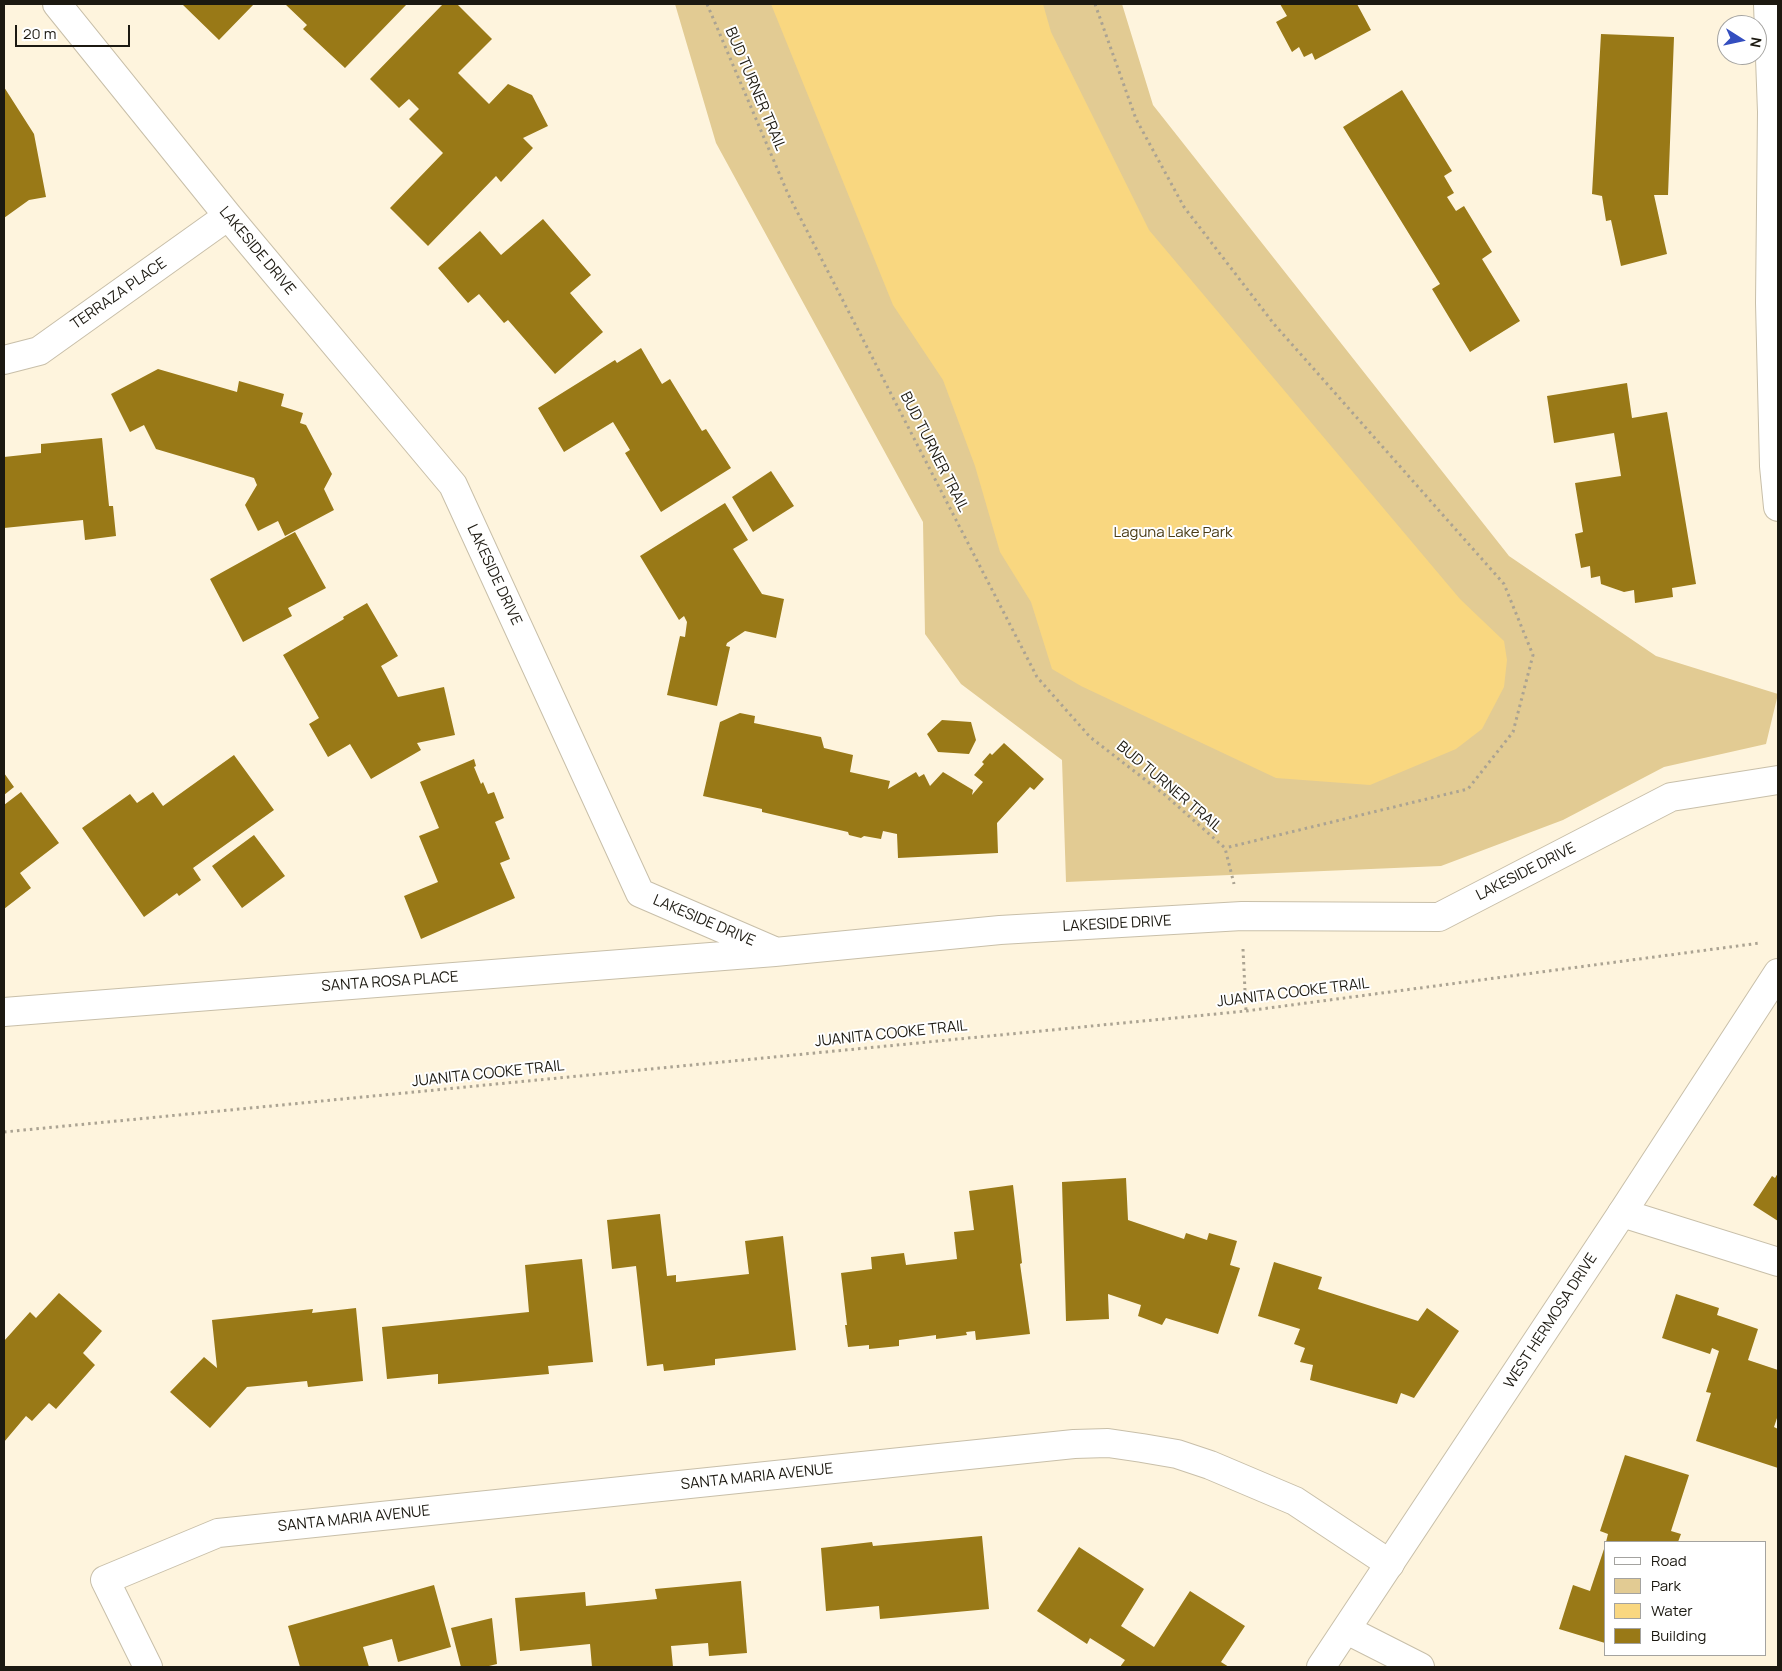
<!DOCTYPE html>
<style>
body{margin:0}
#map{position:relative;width:1782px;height:1671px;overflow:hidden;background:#fef4dd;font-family:Manrope,sans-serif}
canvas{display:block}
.frame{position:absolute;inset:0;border:5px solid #1c1911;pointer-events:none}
.legend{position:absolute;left:1604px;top:1541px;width:162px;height:115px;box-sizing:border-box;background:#fff;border:1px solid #a4a3a0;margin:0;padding:6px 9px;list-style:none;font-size:15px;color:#1c1911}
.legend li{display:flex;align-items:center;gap:10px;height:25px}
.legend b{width:25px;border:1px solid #a4a3a0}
.north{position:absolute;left:1717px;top:15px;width:50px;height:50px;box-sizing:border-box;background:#fff;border:1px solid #a4a3a0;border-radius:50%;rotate:100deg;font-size:14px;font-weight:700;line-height:20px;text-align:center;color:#1c1911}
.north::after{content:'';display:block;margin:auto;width:18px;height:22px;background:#344ebf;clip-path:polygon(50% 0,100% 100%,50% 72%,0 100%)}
.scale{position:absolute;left:15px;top:25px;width:115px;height:22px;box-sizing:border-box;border:2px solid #1c1911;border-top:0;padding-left:6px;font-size:15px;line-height:18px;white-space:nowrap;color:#1c1911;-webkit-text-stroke:4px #fff;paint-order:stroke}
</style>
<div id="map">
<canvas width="1782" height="1671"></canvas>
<div class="frame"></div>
<ul class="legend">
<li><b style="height:6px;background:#fff"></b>Road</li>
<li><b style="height:14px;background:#e2cb93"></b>Park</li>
<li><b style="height:14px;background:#f9d780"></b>Water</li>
<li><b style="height:14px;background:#997917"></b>Building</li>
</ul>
<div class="north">N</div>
<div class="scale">20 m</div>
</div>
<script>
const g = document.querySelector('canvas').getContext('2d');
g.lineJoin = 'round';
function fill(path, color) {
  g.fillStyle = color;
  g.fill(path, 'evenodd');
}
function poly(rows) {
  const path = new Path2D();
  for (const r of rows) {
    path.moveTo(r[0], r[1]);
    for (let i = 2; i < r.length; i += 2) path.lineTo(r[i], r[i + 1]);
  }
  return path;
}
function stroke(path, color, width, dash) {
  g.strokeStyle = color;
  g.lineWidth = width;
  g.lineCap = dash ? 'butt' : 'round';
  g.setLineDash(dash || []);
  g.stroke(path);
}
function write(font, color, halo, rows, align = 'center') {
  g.font = font + ' Manrope,sans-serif';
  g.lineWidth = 4;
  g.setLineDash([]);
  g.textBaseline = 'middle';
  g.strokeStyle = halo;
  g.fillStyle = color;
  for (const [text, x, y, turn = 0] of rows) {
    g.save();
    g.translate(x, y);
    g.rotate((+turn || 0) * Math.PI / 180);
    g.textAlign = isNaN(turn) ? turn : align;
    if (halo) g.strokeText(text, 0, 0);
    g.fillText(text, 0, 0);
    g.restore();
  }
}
fill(poly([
 [675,4,1122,4,1153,105,1509,556,1656,656,1778,694,1766,744,1664,767,1563,820,1441,866,1066,882,1062,760,961,684,925,634,923,522,716,143]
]), '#e2cb93');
fill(poly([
 [771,4,1043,4,1051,32,1149,230,1460,599,1504,641,1507,660,1504,687,1482,729,1456,749,1370,785,1276,778,1081,686,1052,669,1031,602,1000,552,975,466,943,380,893,305]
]), '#f9d780');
fill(poly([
 [182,4,254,4,219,40],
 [285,4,407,4,345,68,303,29,307,25],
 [443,4,457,4,492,39,458,73,489,104,508,84,532,95,548,126,523,138,533,148,501,182,496,176,428,246,390,208,443,153,409,119,419,109,409,99,399,108,370,79],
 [1280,4,1357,4,1371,30,1315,60,1312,53,1304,57,1299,47,1292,52,1276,22,1287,16],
 [1601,34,1674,37,1668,195,1654,195,1667,254,1621,266,1611,220,1606,221,1602,196,1592,194],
 [4,87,34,134,46,197,29,200,4,218],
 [1402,90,1452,171,1444,176,1454,193,1447,197,1456,211,1464,206,1492,252,1482,259,1520,321,1470,352,1432,289,1440,284,1343,127],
 [543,219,591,275,570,293,603,332,555,374,508,320,504,323,479,294,468,303,438,268,480,231,501,255],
 [641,348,662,384,670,379,702,431,706,429,731,468,661,512,625,453,630,450,613,422,564,452,538,408,615,360,617,363],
 [158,369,237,392,239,381,284,394,281,406,303,413,300,423,306,425,332,474,324,489,334,510,285,536,278,521,258,531,245,505,257,485,254,478,156,449,144,425,130,432,111,394],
 [1627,383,1632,418,1667,412,1696,584,1672,588,1673,597,1635,603,1634,590,1624,592,1601,584,1600,576,1591,578,1590,566,1581,568,1575,534,1583,532,1575,483,1621,476,1614,433,1554,443,1547,396],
 [102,438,109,506,113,506,116,536,85,540,83,520,4,528,4,457,41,453,41,444],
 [771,471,794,506,753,532,732,497],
 [725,503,748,540,733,549,762,594,784,599,776,638,745,631,727,643,726,646,730,647,717,706,667,695,680,636,685,637,687,622,684,616,679,620,640,556],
 [295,532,326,588,288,608,292,616,243,642,210,579],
 [367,603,398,656,381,666,398,697,444,687,455,735,417,743,421,750,371,779,350,744,328,757,309,724,319,718,283,655,344,619,343,617],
 [740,713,755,716,754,723,821,737,824,748,853,755,850,772,890,781,888,789,916,772,919,777,924,774,930,786,943,772,973,790,972,795,983,782,974,775,984,764,982,762,990,753,992,755,1004,743,1044,779,1034,790,1030,787,997,823,998,853,898,858,897,834,883,831,881,839,864,836,861,838,849,835,848,832,762,812,762,809,703,796,720,722],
 [942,720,971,722,976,740,969,754,938,752,927,734],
 [234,755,274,810,193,868,201,880,179,896,177,893,144,917,82,828,130,794,137,803,153,792,163,806],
 [474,759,476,766,474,767,481,784,483,782,488,794,494,792,504,818,495,822,510,859,500,863,515,898,421,939,404,896,438,882,419,836,439,828,420,782],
 [4,773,14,787,4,795],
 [21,792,59,843,20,873,31,888,4,909,4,805],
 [254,835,285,876,242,908,212,866],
 [1778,1173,1778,1221,1753,1205,1772,1176,1775,1178],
 [1126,1178,1128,1220,1184,1239,1186,1233,1207,1240,1209,1233,1237,1241,1230,1265,1240,1268,1218,1334,1166,1318,1162,1325,1138,1316,1141,1305,1108,1294,1109,1319,1066,1321,1062,1182],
 [1013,1185,1022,1263,1020,1264,1030,1334,976,1340,975,1331,966,1332,967,1335,936,1339,936,1335,899,1340,899,1346,869,1349,869,1345,848,1347,845,1325,847,1325,841,1273,872,1269,871,1257,904,1253,906,1265,957,1259,954,1232,974,1230,969,1191],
 [660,1214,667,1276,676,1275,676,1282,749,1274,745,1241,783,1236,796,1350,715,1359,715,1365,664,1371,663,1364,647,1366,636,1266,612,1269,607,1220],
 [582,1259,593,1362,548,1366,549,1374,438,1384,438,1374,387,1379,382,1327,529,1312,525,1265],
 [1274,1262,1322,1277,1318,1289,1418,1321,1427,1308,1459,1331,1414,1398,1401,1393,1397,1404,1310,1380,1313,1365,1300,1362,1305,1348,1294,1344,1300,1329,1258,1316],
 [59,1293,102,1331,83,1353,95,1365,56,1409,49,1403,32,1421,26,1416,4,1442,4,1341,30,1312,36,1318],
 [1676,1294,1719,1308,1717,1315,1758,1329,1748,1360,1778,1370,1778,1415,1774,1427,1778,1429,1778,1468,1696,1441,1711,1393,1706,1392,1719,1351,1712,1348,1710,1354,1662,1338],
 [356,1308,363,1381,308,1387,307,1381,247,1387,210,1428,170,1392,204,1357,217,1368,212,1320,313,1309,312,1313],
 [1625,1455,1689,1475,1671,1531,1681,1534,1678,1542,1606,1542,1608,1534,1600,1531],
 [982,1536,989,1609,880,1619,879,1606,826,1611,821,1548,872,1542,873,1546],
 [1606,1543,1606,1640,1605,1643,1559,1629,1573,1585,1590,1591],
 [1079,1547,1144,1589,1121,1626,1154,1647,1190,1591,1245,1626,1221,1662,1229,1667,1120,1667,1125,1660,1090,1638,1087,1644,1037,1611],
 [741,1581,747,1653,709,1656,708,1643,671,1646,673,1667,592,1667,590,1644,520,1651,515,1598,585,1592,586,1606,657,1599,655,1589],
 [434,1585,451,1647,398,1662,392,1639,363,1647,369,1667,300,1667,288,1626],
 [492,1618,497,1664,485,1667,461,1667,451,1628]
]), '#997917');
const minor = poly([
 [57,4,228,216,453,485,640,893,772,950],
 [4,360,39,351,228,216],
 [4,1012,775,952,1000,930,1242,916,1439,917,1671,797,1778,780],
 [1622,1213,1778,1262],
 [1347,1630,1420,1667],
 [148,1667,105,1580,218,1533,1074,1444,1108,1443,1142,1448,1177,1454,1210,1465,1295,1501,1390,1564]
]);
const tertiary = poly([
 [1768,4,1772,112,1770,303,1774,466,1778,507],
 [1321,1667,1622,1213,1778,973]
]);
stroke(minor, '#c8bfa9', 30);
stroke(tertiary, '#c8bfa9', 30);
stroke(poly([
 [707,4,788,194,1037,677,1090,737,1165,795,1225,848,1234,884],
 [1095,4,1136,119,1184,207,1274,324,1504,584,1533,655,1513,732,1468,789,1225,848],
 [1243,949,1246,1011],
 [4,1132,1246,1011,1760,943]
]), '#aba392', 3, [2.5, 4]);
stroke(minor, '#fff', 28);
stroke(tertiary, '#fff', 28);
write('15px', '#1c1911', '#fff', [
 ["BUD TURNER TRAIL",755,89,67],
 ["LAKESIDE DRIVE",257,251,50],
 ["TERRAZA PLACE",119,294,-35],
 ["BUD TURNER TRAIL",934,452,63],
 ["LAKESIDE DRIVE",494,575,65],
 ["BUD TURNER TRAIL",1169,787,40],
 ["LAKESIDE DRIVE",1526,872,-27],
 ["LAKESIDE DRIVE",704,921,23],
 ["LAKESIDE DRIVE",1117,924,-3],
 ["SANTA ROSA PLACE",390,982,-4],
 ["JUANITA COOKE TRAIL",1293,993,-7],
 ["JUANITA COOKE TRAIL",891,1034,-6],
 ["JUANITA COOKE TRAIL",488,1074,-6],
 ["WEST HERMOSA DRIVE",1551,1321,-57],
 ["SANTA MARIA AVENUE",757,1477,-6],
 ["SANTA MARIA AVENUE",354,1519,-6]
]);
write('15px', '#493b15', '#fff', [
 ["Laguna Lake Park",1173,533]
]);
</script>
